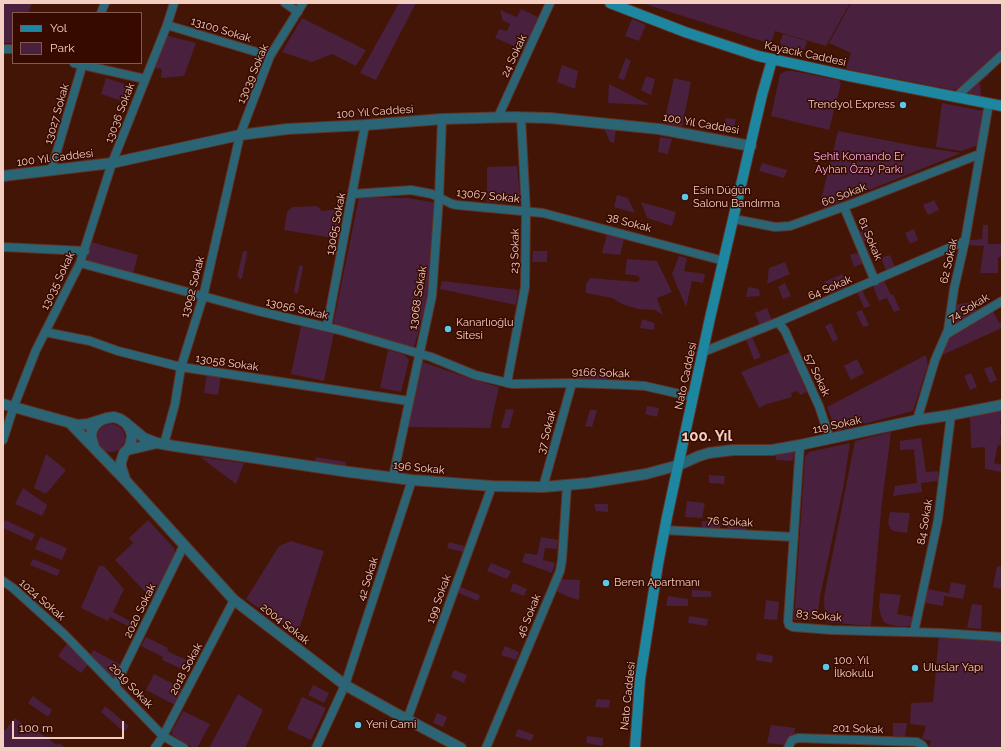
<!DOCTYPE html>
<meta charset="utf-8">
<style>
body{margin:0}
#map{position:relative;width:1005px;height:751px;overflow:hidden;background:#431506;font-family:Raleway,sans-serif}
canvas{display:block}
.frame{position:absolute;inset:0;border:4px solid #f4cec1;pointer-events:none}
.legend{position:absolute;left:12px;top:12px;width:130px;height:52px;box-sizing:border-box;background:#370a00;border:1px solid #83584d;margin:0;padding:5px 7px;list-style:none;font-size:12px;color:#f4cec1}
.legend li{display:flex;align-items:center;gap:8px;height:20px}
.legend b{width:20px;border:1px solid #83584d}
.scale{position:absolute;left:12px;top:721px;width:112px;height:18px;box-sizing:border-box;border:2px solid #f4cec1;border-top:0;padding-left:5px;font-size:12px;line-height:14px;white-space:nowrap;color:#f4cec1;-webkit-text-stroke:3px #370a00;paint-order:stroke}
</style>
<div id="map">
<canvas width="1005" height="751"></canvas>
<div class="frame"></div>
<ul class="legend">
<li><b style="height:5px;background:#1d87a1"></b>Yol</li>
<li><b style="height:11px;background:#49203e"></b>Park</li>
</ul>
<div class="scale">100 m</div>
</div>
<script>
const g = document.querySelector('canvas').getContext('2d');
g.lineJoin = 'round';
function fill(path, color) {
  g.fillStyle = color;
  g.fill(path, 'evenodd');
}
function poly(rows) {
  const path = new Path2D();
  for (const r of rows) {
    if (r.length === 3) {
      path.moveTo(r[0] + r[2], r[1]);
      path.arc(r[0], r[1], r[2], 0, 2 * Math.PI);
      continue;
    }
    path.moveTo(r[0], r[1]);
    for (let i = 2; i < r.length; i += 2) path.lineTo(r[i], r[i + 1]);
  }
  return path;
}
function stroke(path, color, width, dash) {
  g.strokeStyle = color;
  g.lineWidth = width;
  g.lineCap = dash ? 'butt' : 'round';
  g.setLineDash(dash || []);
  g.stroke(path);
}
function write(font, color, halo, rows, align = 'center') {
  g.font = font + ' Raleway,sans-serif';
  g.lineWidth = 3;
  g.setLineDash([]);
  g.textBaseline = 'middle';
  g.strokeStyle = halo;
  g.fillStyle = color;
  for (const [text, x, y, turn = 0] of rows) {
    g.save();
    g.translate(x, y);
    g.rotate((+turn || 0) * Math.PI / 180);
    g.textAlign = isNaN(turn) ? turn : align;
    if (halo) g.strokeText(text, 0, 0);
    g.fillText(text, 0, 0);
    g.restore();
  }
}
fill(poly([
 [3,3,32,3,28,13,13,13,12,43,3,43],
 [399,3,416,3,376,80,360,73],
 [642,3,850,3,826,46,775,31,771,44],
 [851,3,1002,3,1002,49,959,88,953,90,846,69,851,53,829,43],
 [521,9,538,17,524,50,495,38,499,29,507,31,510,24,502,20,502,17,500,10,517,17],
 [302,18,366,50,356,66,332,54,312,62,282,52],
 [632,19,646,25,639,41,625,36],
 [783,34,807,41,803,54,782,48,780,42],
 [165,35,196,43,184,76,161,78,162,69,154,68],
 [626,58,631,61,624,80,618,78],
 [562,65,578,71,575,89,557,82],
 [786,71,793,71,839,80,841,84,829,130,771,116,780,74],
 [987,72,989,75,980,82,981,97,970,95,968,89],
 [646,76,655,79,651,95,641,90],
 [106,78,130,86,125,102,101,94],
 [674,78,691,82,682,127,664,123],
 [609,84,650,105,608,103],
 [942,103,984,111,978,145,962,151,936,147],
 [726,118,736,119,733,133,723,133],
 [604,128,616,129,614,143,610,142],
 [838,131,921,147,961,153,825,208,820,204],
 [660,137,672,139,668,154,658,152],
 [762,163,787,170,784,178,759,171],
 [517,166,521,203,487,202,487,167],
 [617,195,628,198,635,213,614,207],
 [359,197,409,198,436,203,426,303,414,348,333,325],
 [934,200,939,210,928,215,923,205],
 [641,202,676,212,672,226,647,218],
 [317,206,322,211,340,209,336,236,333,238,284,230,287,212,290,209,293,207],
 [983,225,988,225,988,244,1002,244,1002,257,998,257,998,273,980,273,984,246,969,245,970,240,982,239],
 [868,228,873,238,863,242,859,232],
 [914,229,918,240,910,244,905,233],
 [607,234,624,239,620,255,602,253],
 [91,242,138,255,133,274,86,261],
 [245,251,247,251,247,254,242,278,240,279,237,276,243,252],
 [533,251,547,251,547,262,532,262],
 [860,252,864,263,854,267,850,255],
 [890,255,895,267,886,270,881,258],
 [679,256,687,258,684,271,705,274,703,283,692,281,686,307,672,274],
 [627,259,657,261,672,292,657,298,663,315,655,310,638,309,622,304,612,298,586,293,586,284,590,278,638,282,640,279,638,276,625,274],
 [785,262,790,274,767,284,769,268],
 [301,265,303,266,303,268,298,292,296,294,294,291,299,266],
 [843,274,848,286,830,294,824,282],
 [442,281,518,290,516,305,440,289],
 [884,281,891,295,893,294,900,310,894,312,887,298,879,301,873,286],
 [785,283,791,296,783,299,778,287],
 [748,287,759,289,760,296,746,297],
 [862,290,870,306,864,308,857,292],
 [977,301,976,312,954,324,954,305],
 [767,308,772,321,760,326,755,313],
 [862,310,869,325,863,327,856,312],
 [993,311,999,323,1002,322,1002,328,942,355,949,337],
 [642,319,655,323,654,330,640,328],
 [831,323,838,339,833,342,825,326],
 [301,326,334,333,324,381,291,374],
 [752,337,761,357,754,360,746,339],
 [388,350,405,355,409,360,401,392,380,388],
 [790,352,807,392,800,395,798,391,791,393,792,397,767,404,759,408,741,372],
 [926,355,928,365,913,411,836,431,827,407],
 [857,359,864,373,851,380,844,366],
 [423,362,471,379,499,387,490,428,408,427],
 [991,366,997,380,990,383,984,369],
 [577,372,607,374,607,380,577,378],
 [207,373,221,375,218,395,204,393],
 [971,373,977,387,970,390,964,376],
 [647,406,659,408,657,417,645,414],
 [506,409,514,410,509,428,501,428],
 [590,410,597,410,592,427,585,426],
 [1002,410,1000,424,1002,423,1002,429,1000,439,1002,440,1002,446,998,445,994,463,1002,465,1002,472,985,469,985,447,971,448,970,416],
 [111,438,14],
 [891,432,881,511,871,626,825,622,824,597,855,441],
 [921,438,926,472,938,471,938,481,921,483,922,492,893,496,895,486,917,483,914,449,900,450,900,441],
 [850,443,843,489,820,596,817,620,794,620,805,457,809,452],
 [794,451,793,461,776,460,776,454],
 [46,454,66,470,46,494,34,488],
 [200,457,244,463,236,484],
 [316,457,346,462,345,468,315,463],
 [709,475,725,476,724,484,709,483],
 [23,488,46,504,47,506,42,516,15,504],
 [687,501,705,503,702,518,685,517],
 [594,504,608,504,608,512,596,511],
 [890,512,910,513,907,533,893,531,890,528,888,523],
 [5,520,35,534,32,541,3,528],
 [148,520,174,548,175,553,157,597,151,598,115,560,133,543,129,538],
 [702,521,721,521,720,529,701,529],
 [728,522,746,524,746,532,727,530],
 [40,537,67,548,62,560,35,549],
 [541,537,558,540,557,549,545,548,543,560,555,563,552,573,522,562,525,553,537,555],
 [291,541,324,551,297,636,246,599,279,546],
 [449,542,465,546,463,552,447,548],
 [33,559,60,570,57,576,30,565],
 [491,563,511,571,507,579,487,571],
 [99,566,104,566,124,589,113,612,137,625,134,629,110,617,108,621,81,608],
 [997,566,1002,567,1002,589,993,587],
 [561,579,580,580,579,600,569,597,556,591],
 [951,582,966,585,963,599,944,596,943,606,925,603,927,589,949,593],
 [513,583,527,589,524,596,510,591],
 [460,587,480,595,478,601,458,593],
 [692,590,711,591,711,597,692,597],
 [880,593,901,595,897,614,914,617,912,623,909,626,903,627,890,625,884,622,881,616,879,607],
 [668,596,688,599,688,606,666,606],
 [766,600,779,602,777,620,764,619],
 [972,604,982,605,981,629,967,628],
 [689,616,708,619,707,626,688,623],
 [939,635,1002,638,1002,748,928,748,931,741,922,739,926,726,910,724,911,703,933,702],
 [146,637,168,648,167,651,191,662,186,671,162,660,163,657,141,646],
 [68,644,89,663,81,673,58,656,66,645],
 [505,646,519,652,516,660,501,655],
 [93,650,121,665,114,677,110,677,90,656],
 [757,653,773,656,772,663,756,660],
 [454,670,467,675,464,683,451,677],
 [154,674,183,689,175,705,146,690],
 [313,685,329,693,324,703,308,695],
 [238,694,263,710,245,748,209,748],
 [33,696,52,710,48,717,28,703],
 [302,697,326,708,311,740,287,729],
 [597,699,610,700,609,708,595,707],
 [105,706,129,726,124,732,101,712],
 [183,711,210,724,197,748,193,748,172,735,172,731],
 [437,713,447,717,443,727,433,723],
 [15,718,33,731,39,732,57,745,59,743,66,748,7,748,3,747,3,730,5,730],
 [893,723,907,723,905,737,893,736],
 [771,725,795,728,794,734,789,736,785,745,767,743],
 [518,729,534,735,531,741,515,736],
 [587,736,603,738,603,746,586,743]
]), '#49203e');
const minor = poly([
 [285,3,298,12],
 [101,13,105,3],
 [167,25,270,56],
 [3,49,13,49],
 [74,63,145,79],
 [957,96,1002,55],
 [498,117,550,3],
 [51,171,83,63],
 [353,194,411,190,432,194,452,204,457,205,543,213,724,261],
 [844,207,875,281],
 [734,219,775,227,790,226,854,203,980,154],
 [3,247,85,251],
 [80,263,258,311,339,330,431,357,475,375,512,384,572,383,629,385,645,386,693,397],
 [778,322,785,331,819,406,830,439],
 [327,327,365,125],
 [45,332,90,341,118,351,181,367,409,401],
 [947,334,1002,301],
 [703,352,778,322,965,241],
 [507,383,525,287,526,211,521,117],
 [917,420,935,360,948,330,954,289,965,241,989,103],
 [3,440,14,406,36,350,80,263,112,163,167,25,174,3],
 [164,444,175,404,181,367,203,297,240,135,270,56,303,3],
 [800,445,788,621,789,625,793,627,832,630,941,633,1002,637],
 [393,477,432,296,439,197,442,119],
 [543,487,572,383],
 [664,530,794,537],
 [3,581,13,588,65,635,163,736,184,748],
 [914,632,938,520,951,415],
 [115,686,184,545],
 [407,720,492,486],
 [155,748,163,736,234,600],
 [316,748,345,685,412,480],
 [486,748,560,571,562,560,567,486],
 [788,748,792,740,798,738,917,742,922,745,924,748]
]);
const tertiary = poly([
 [3,176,112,163,240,135,287,129,365,125,442,119,512,117,550,118,659,129,751,146],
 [3,404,78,425,88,424,107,418,114,417,120,419,126,423,130,429,132,435,131,442,129,448,124,453,121,462,121,467,125,479],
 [70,423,126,481,234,600,345,685,395,713,461,748],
 [126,423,144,438,157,443,174,446,349,472,412,480,492,486,543,487,589,483,646,474,679,465,699,456,709,453,733,450,772,450,800,445,917,420,951,415,1002,405],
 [94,447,91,437,92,430,96,424,101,420],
 [127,450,157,443]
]);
const secondary = poly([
 [610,3,685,32,758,56,849,76,1002,106],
 [635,748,640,679,658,564,667,517,710,318,762,95,772,60]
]);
stroke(minor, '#5f3324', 10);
stroke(tertiary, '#5f3324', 12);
stroke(secondary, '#5f3324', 12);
stroke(minor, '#2b6474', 8);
stroke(tertiary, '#2b6474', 10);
stroke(secondary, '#1d87a1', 10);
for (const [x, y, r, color] of [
 [903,105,4,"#5ac8e6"],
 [685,197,4,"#5ac8e6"],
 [448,329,4,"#5ac8e6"],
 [606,583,4,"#5ac8e6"],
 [826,667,4,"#5ac8e6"],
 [915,668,4,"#5ac8e6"],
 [358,725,4,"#5ac8e6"]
]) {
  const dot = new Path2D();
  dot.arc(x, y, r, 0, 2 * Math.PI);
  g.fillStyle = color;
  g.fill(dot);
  stroke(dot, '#370a00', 1.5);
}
write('11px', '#f4cec1', '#370a00', [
 ["13100 Sokak",221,30,17],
 ["Kayacık Caddesi",805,54,12],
 ["24 Sokak",514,56,-65],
 ["13039 Sokak",253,74,-67],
 ["100 Yıl Caddesi",375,112,-4],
 ["13036 Sokak",120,113,-69],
 ["13027 Sokak",57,114,-74],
 ["100 Yıl Caddesi",701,124,10],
 ["100 Yıl Caddesi",55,158,-7],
 ["60 Sokak",844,195,-21],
 ["13067 Sokak",488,196,6],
 ["38 Sokak",629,223,15],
 ["13065 Sokak",336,224,-79],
 ["61 Sokak",870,239,67],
 ["23 Sokak",515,251,-89],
 ["62 Sokak",949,261,-77],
 ["13035 Sokak",58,281,-64],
 ["13092 Sokak",193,287,-75],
 ["64 Sokak",830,288,-23],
 ["13068 Sokak",418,298,-81],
 ["74 Sokak",969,308,-31],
 ["13056 Sokak",297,309,13],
 ["13058 Sokak",227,363,8],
 ["9166 Sokak",601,373,2],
 ["57 Sokak",817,375,65],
 ["Nato Caddesi",686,376,-78],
 ["119 Sokak",837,425,-12],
 ["37 Sokak",547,432,-75],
 ["196 Sokak",419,468,6],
 ["76 Sokak",730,522,3],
 ["84 Sokak",925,522,-80],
 ["42 Sokak",368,579,-72],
 ["199 Sokak",439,599,-70],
 ["1024 Sokak",42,600,41],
 ["2020 Sokak",140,611,-64],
 ["46 Sokak",529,616,-68],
 ["83 Sokak",819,616,5],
 ["2004 Sokak",285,624,38],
 ["2018 Sokak",186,669,-62],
 ["2019 Sokak",131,686,46],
 ["Nato Caddesi",628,696,-84],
 ["201 Sokak",858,729,2]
]);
write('11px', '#f4cec1', '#370a00', [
 ["Trendyol Express",895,105,"right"],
 ["Esin Düğün",693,191],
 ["Salonu Bandırma",693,204],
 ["Kanarlıoğlu",456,323],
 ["Sitesi",456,336],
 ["Beren Apartmanı",614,583],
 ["100. Yıl",834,661],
 ["İlkokulu",834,674],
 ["Uluslar Yapı",923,668],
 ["Yeni Cami",366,725]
], 'left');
write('11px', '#fdafe5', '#370a00', [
 ["Şehit Komando Er",859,157],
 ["Ayhan Özay Parkı",859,170]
]);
write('bold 15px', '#f4cec1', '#370a00', [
 ["100. Yıl",707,436]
]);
</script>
